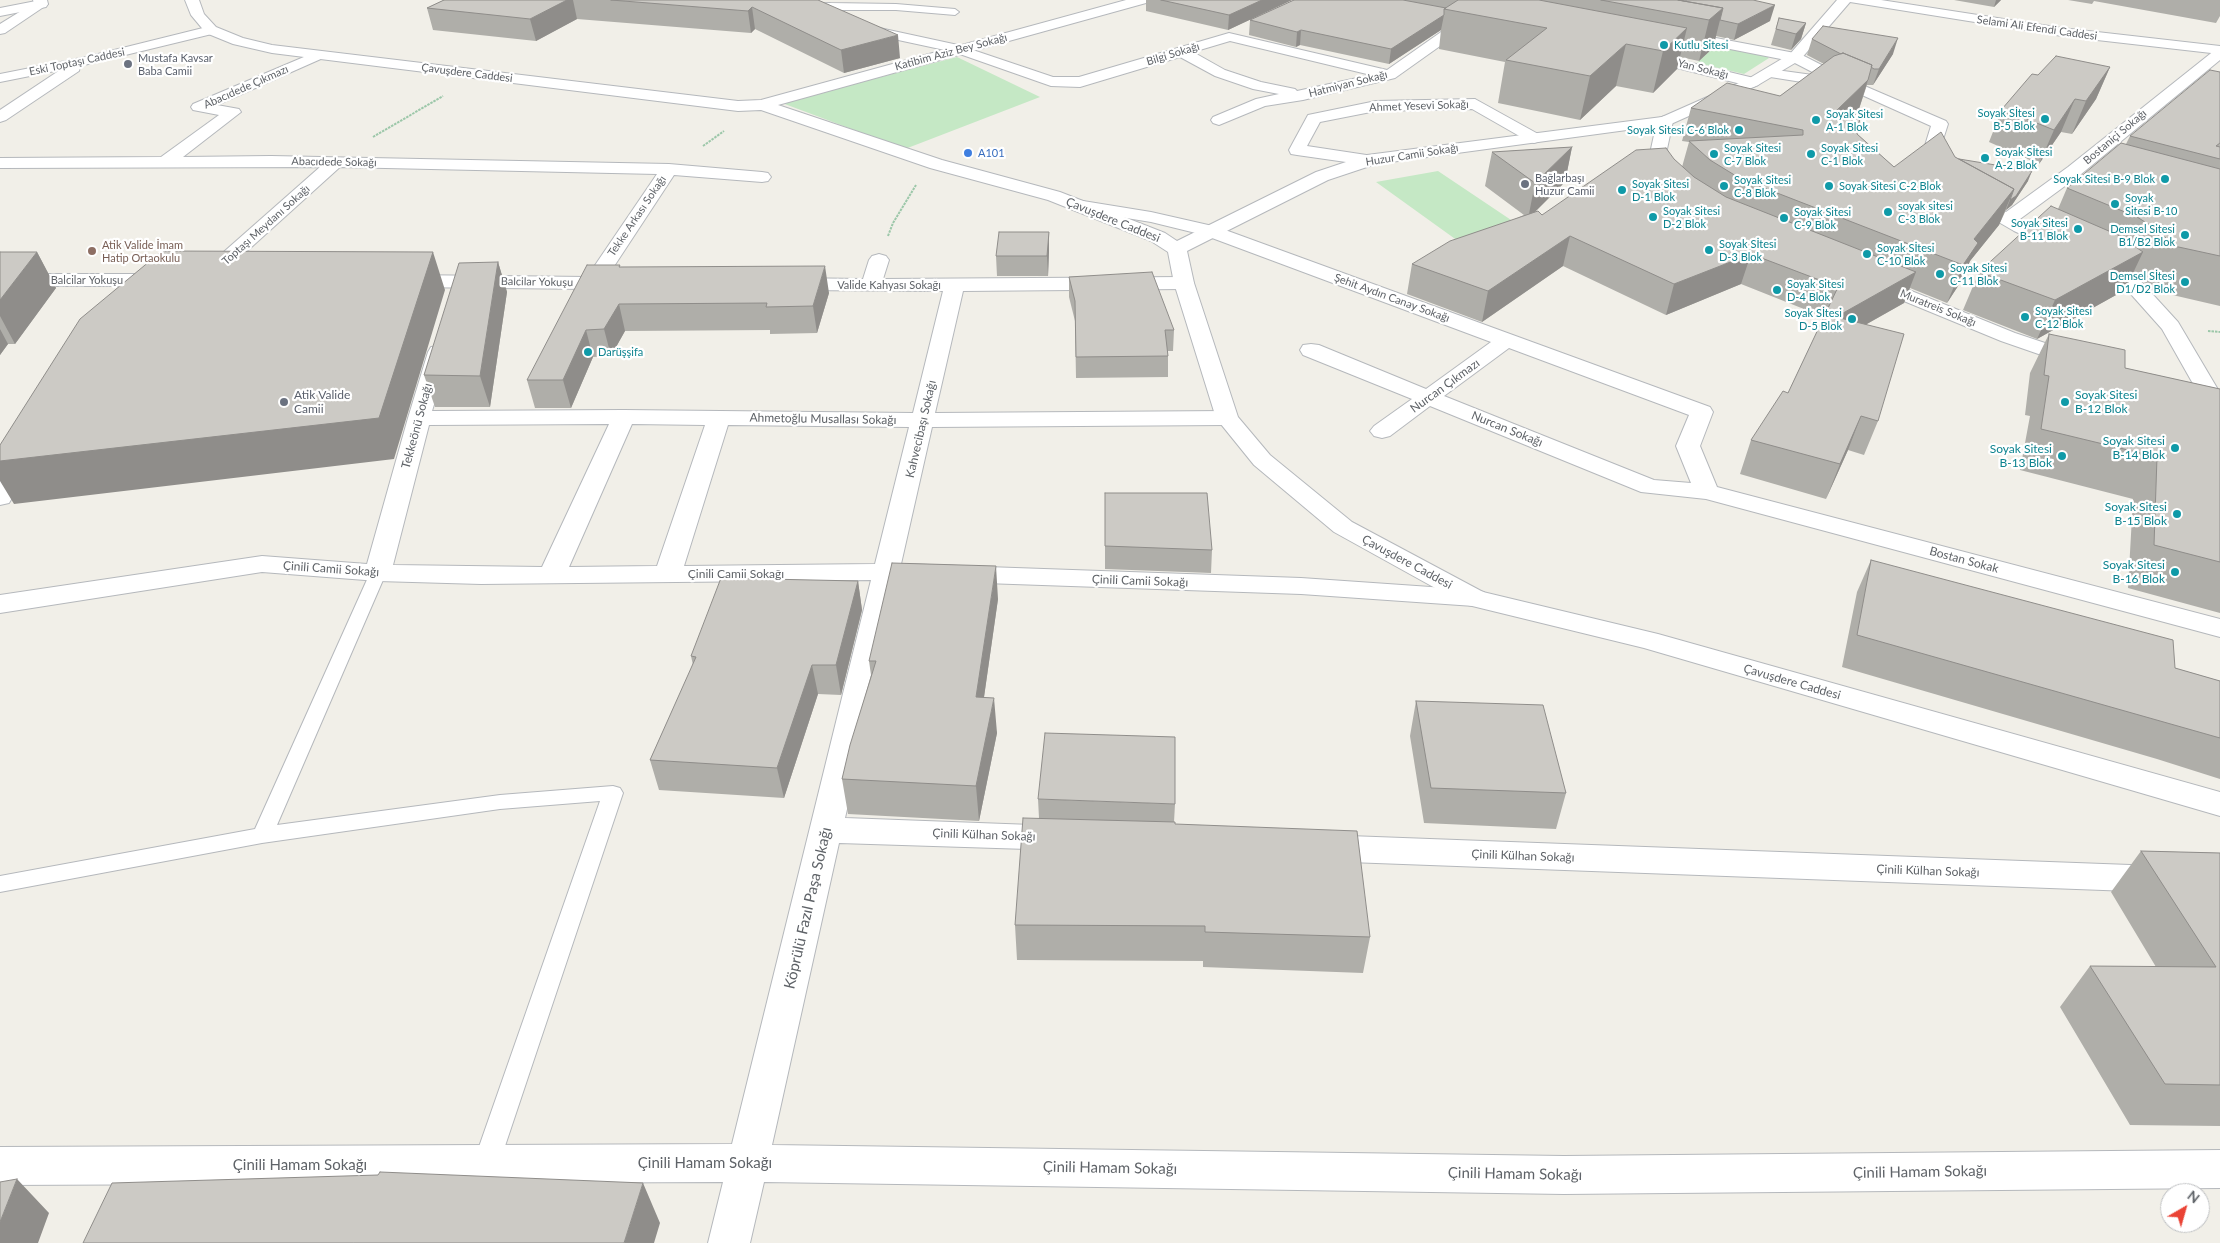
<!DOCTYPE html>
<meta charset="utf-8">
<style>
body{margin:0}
#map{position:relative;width:2220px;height:1243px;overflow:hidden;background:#f1efe8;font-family:Lato,sans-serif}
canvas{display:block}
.north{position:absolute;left:2160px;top:1183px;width:50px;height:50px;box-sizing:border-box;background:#fff;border:1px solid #bfc1c3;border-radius:50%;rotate:38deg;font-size:14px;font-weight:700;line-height:20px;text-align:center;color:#5f6368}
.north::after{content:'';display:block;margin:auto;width:18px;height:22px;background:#ea4335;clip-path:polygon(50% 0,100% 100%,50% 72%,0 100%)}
</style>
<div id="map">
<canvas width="2220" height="1243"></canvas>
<div class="north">N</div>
</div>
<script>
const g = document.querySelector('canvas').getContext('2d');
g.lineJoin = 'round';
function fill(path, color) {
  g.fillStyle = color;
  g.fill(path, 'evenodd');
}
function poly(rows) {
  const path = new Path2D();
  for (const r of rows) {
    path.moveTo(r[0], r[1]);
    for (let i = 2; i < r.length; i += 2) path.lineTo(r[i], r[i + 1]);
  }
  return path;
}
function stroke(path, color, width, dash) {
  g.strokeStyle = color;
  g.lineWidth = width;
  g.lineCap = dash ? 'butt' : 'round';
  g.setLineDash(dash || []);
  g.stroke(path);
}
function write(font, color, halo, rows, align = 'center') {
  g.font = font + ' Lato,sans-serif';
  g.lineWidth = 4.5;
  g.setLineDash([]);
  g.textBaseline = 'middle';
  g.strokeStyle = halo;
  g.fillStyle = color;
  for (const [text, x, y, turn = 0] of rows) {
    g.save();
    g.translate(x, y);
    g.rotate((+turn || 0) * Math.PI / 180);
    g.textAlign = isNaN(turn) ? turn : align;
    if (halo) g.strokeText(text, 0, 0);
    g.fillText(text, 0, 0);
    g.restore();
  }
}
fill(poly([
 [1716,45,1764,54,1769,58,1744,74,1697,63],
 [957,57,1040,97,905,149,782,103],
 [1438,171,1523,228,1458,241,1376,182]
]), '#c5e8c5');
const service = poly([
 [830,3,896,4,955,9,959,12,955,15,896,10,809,10,805,7,809,4,830,3],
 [378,568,384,569,386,573,277,825,500,795,613,786,620,788,623,793,499,1164,495,1172,486,1176,477,1172,473,1164,600,801,500,809,262,843,0,892,0,876,255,829,370,573,372,569,378,568]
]);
const minor = poly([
 [33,0,47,0,48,4,5,33,0,34,0,24,34,3,33,0],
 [1466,17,1473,21,1471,24,1395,78,1303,100,1265,106,1219,125,1213,123,1211,120,1213,117,1256,99,1279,94,1253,89,1215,76,1180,57,1080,87,1051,86,954,52,861,32,854,28,861,24,958,45,1053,77,1079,77,1229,33,1387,70,1461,18,1466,17],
 [1230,41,1371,75,1297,91,1295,89,1261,82,1225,70,1193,52,1230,41],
 [211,26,218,30,216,33,80,66,79,71,6,120,0,122,0,110,60,70,0,82,0,74,86,57,211,26],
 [1679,31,1800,54,1853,81,1946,121,1948,124,1939,152,1949,170,1946,174,1934,174,1923,152,1931,126,1833,82,1827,86,1764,76,1762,73,1764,70,1769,69,1820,76,1791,61,1674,38,1672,35,1679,31],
 [2220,49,2220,60,2080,175,2020,219,2067,241,2069,245,2067,249,2060,251,2053,249,2014,231,1964,202,1961,198,1964,194,1970,193,1976,194,2006,212,2068,167,2215,50,2220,49],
 [318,51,325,55,323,58,217,105,239,109,241,112,183,157,271,156,669,164,762,172,768,173,771,177,768,181,762,182,674,175,607,277,620,279,623,283,620,287,593,289,406,287,399,285,396,281,399,277,406,275,587,277,657,174,340,167,215,280,208,282,201,280,198,276,201,272,320,167,0,168,0,158,161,157,219,115,193,110,191,107,193,104,318,51],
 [1642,51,1758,79,1761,82,1758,85,1753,87,1637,58,1635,55,1642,51],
 [1475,99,1540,135,1542,138,1540,141,1534,143,1528,141,1472,109,1376,111,1320,122,1307,146,1373,156,1375,160,1373,164,1367,165,1297,155,1291,154,1289,150,1308,115,1376,101,1475,99],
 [1665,116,1671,118,1673,121,1667,149,1668,163,1683,182,1680,186,1674,187,1668,186,1652,163,1651,149,1657,121,1659,118,1665,116],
 [1077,200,1151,212,1217,227,1710,407,1713,412,1700,446,1717,487,2220,619,2220,637,1706,499,1641,492,1430,406,1390,436,1382,438,1374,436,1370,431,1374,426,1412,399,1303,355,1300,350,1303,345,1311,344,1319,345,1426,389,1491,342,1204,235,1151,222,1071,209,1068,205,1071,201,1077,200],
 [1509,348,1689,415,1676,446,1691,483,1654,480,1444,396,1509,348],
 [879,254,886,256,889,260,883,279,1184,277,1191,279,1194,283,1191,287,1184,289,963,291,935,413,1227,411,1235,413,1238,418,1235,423,1227,425,932,427,901,564,1301,578,1474,590,1484,592,1487,598,1484,604,1474,606,1301,594,898,580,845,818,1059,826,1070,829,1075,838,1070,847,1059,850,839,843,772,1145,1564,1156,2220,1150,2220,1188,1564,1194,764,1182,750,1243,708,1243,723,1182,0,1185,0,1147,732,1144,871,580,481,584,378,581,262,572,0,613,0,595,262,556,367,564,408,418,428,352,431,347,439,346,447,347,450,352,432,411,624,410,913,413,943,291,791,290,784,288,781,284,784,280,791,278,863,279,869,260,872,256,879,254],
 [609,424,542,567,393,565,429,425,609,424],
 [632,424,705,425,657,566,569,567,632,424],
 [728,425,909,427,875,564,684,566,728,425],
 [2097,255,2104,257,2135,275,2178,322,2220,393,2220,419,2212,417,2209,412,2162,329,2121,283,2090,265,2087,261,2090,257,2097,255],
 [0,274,163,274,170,276,173,280,170,284,163,286,0,286,0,274],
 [1872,275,2015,333,2084,356,2087,361,2084,366,2076,367,2001,341,1865,285,1862,281,1865,277,1872,275],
 [1322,835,2184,867,2220,864,2220,890,2184,893,1322,861,1310,857,1306,848,1310,839,1322,835]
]);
const tertiary = poly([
 [41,0,48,4,46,7,0,16,0,8,41,0],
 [185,0,199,0,204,14,216,27,243,38,272,45,738,101,761,100,1126,0,1148,0,1146,3,778,105,942,160,1060,192,1165,233,1177,241,1316,172,1367,155,1662,117,1748,79,1790,54,1837,0,1881,0,2062,28,2220,46,2220,54,2062,36,1850,2,1800,60,1758,85,1671,124,1376,164,1328,180,1187,251,1194,283,1238,417,1270,455,1352,522,1483,592,1658,634,2220,792,2220,816,1644,648,1464,604,1334,532,1254,465,1216,418,1174,283,1168,252,1151,241,1048,200,930,168,761,110,738,111,272,53,233,44,206,33,191,15,185,0],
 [25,449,33,451,37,456,9,503,0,505,0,478,17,451,25,449]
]);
stroke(service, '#b5b8bc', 2);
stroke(minor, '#b5b8bc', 2);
stroke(tertiary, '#b5b8bc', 2);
stroke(poly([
 [373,137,443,96],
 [703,146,724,131],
 [888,236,893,223,916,185],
 [2208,331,2220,332]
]), '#9cc7a9', 2, [2.5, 1]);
fill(service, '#fff');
fill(minor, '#fff');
fill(tertiary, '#fff');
fill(poly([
 [444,0,818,0,900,58,844,73,755,29,751,33,577,19,536,41,433,30,427,8],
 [1146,0,1292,0,1228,30,1146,11],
 [1294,0,1681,0,1770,21,1734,40,1716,36,1713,48,1699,61,1680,57,1677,69,1653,93,1616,86,1580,120,1498,103,1505,62,1439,49,1441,30,1389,64,1300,45,1296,47,1249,35,1250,20],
 [1954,0,2001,0,1994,7],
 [2068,0,2220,0,2220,16,2216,23,2094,1,2092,4],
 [1779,18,1806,23,1801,39,1791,50,1771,45],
 [1812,39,1893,54,1873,85,1867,85,1858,112,1854,116,1857,134,1894,167,1955,157,1959,159,2028,181,2012,205,2006,210,1999,225,1970,261,1962,280,1947,303,1910,288,1904,303,1867,324,1878,421,1864,455,1848,450,1826,499,1740,474,1751,440,1788,393,1824,317,1741,284,1666,315,1563,266,1482,322,1407,294,1412,264,1524,215,1485,186,1492,152,1572,147,1565,182,1535,211,1542,215,1674,159,1682,167,1689,142,1682,141,1691,108,1780,96,1824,64,1807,55],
 [2110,67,2096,99,2072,134,2061,132,2039,164,1989,142,2002,109,2038,75],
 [2220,72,2220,306,2151,290,2136,273,2134,272,2125,290,2037,339,1963,310,1979,272,2058,209,2067,188,2126,144,2130,136],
 [1049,232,1049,251,1048,276,997,276,996,256],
 [0,252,37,252,56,288,15,344,8,344,0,355],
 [498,262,507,292,490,407,435,407,424,375],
 [621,267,829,293,817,333,770,334,770,330,625,331,611,356,593,357,571,408,535,408,527,380],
 [1069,277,1174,330,1173,351,1168,351,1168,377,1076,378,1075,321,1069,297],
 [2049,334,2125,368,2220,389,2220,613,2128,588,2133,499,2020,470,2030,416,2025,415,2030,373],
 [1105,493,1212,550,1211,573,1105,569],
 [1871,560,2175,668,2220,681,2220,779,2157,759,1842,667,1857,592],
 [858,581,862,610,841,695,818,694,784,798,659,790,650,760,693,665,691,656],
 [998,599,984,697,997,733,979,821,848,814,842,779,871,675,869,661],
 [1416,701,1566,793,1556,829,1424,823,1410,736],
 [1038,799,1175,804,1174,822,1175,824,1370,937,1363,973,1203,967,1203,961,1017,960,1015,925,1039,818],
 [2141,851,2220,853,2220,1126,2130,1125,2060,1007,2090,966,2156,967,2111,892]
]), '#afaea9');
fill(poly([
 [567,0,573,0,577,19,536,41,530,19],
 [1262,0,1292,0,1228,30,1229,15],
 [1996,0,2001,0,1994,7],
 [1775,5,1770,21,1734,40,1738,24],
 [752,7,755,29,751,33,748,11],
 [1723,8,1713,48,1699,61,1709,20],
 [1444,15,1441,30,1389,64,1391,49],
 [1806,23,1801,39,1791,50,1796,34],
 [1687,28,1677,69,1653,93,1663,51],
 [1301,30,1300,45,1296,47,1297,32],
 [898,35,900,58,844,73,841,50],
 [1898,38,1893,54,1873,85,1879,69],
 [1626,44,1616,86,1580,120,1590,76],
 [2110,67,2096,99,2072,134,2086,101],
 [1868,80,1858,112,1826,144,1837,110],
 [2075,99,2061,132,2039,164,2054,130],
 [1572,147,1565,182,1528,219,1535,183],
 [2032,171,2028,181,2012,205,2006,210,2010,200],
 [2014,189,1999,225,1970,261,1962,280,1947,303,1974,239],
 [1049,232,1049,251,1048,276,1047,256],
 [1570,236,1563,266,1482,322,1488,291],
 [37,252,56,288,15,344,0,316,0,300],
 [433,252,445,290,394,459,14,504,0,481,0,461],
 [2143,252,2125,290,2037,339,2055,300],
 [1751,254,1741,284,1666,315,1674,284],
 [498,262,507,292,490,407,480,376],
 [825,266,829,293,817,333,813,306],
 [1916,272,1904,303,1824,348,1836,317],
 [619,304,625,331,611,356,604,329],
 [0,329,8,344,0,355],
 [586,330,593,357,571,408,563,380],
 [1861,416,1848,450,1826,499,1840,464],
 [996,566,998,599,979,732,976,697],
 [858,581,862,610,841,695,836,665],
 [812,665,818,694,784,798,777,768],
 [994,698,997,733,979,821,976,786],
 [17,1179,49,1213,38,1243,0,1243,0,1222],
 [643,1183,660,1223,654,1243,624,1243]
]), '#8f8d8a');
const building = poly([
 [444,0,567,0,530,19,427,8,444,0],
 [611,0,818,0,898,35,841,50,752,7,748,11,611,0],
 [1161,0,1262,0,1229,15,1161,0],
 [1294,0,1403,0,1446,8,1444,9,1444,15,1391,49,1301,30,1297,32,1250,20,1294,0],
 [1458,0,1539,0,1687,28,1663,51,1626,44,1590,76,1506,60,1547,28,1444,9,1458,0],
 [1601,0,1678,0,1723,8,1709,20,1601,0],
 [1678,0,1685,1,1687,0,1753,0,1775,5,1738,24,1720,20,1723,8,1678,0],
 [1779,18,1806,23,1796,34,1776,29,1779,18],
 [1823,26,1898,38,1879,69,1874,69,1871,67,1872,65,1843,53,1841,54,1812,39,1823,26],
 [1843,53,1872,65,1868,80,1837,110,1860,118,1857,134,1894,167,1941,132,1955,157,2014,189,1974,239,1978,243,1963,265,1741,179,1710,160,1689,141,1803,135,1803,130,1691,108,1727,83,1780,96,1834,56,1843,53],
 [2056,56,2110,67,2086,101,2075,99,2054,130,2002,109,2032,74,2038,75,2056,56],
 [2210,70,2220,72,2220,143,2216,146,2220,147,2220,159,2130,136,2210,70],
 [2121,143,2220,169,2220,256,2174,246,2158,230,2137,217,2067,188,2121,143],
 [1572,147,1535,183,1492,152,1572,147],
 [1666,148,1674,159,1694,177,1726,197,1916,272,1836,317,1904,334,1878,421,1861,416,1840,464,1751,440,1783,391,1788,393,1838,287,1751,254,1674,284,1570,236,1488,291,1412,264,1450,241,1538,211,1542,215,1636,150,1666,148],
 [1959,159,2032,171,2016,196,2010,200,2014,189,1959,159],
 [2051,206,2118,235,2143,252,2055,300,1979,272,2051,206],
 [999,232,1049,232,1047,256,996,256,999,232],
 [162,251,433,252,379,418,0,461,0,445,80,319,162,251],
 [0,252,37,252,0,300,0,252],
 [498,262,480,376,424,375,459,263,498,262],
 [587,265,620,265,619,267,825,266,813,306,766,307,767,303,619,304,604,329,586,330,563,380,527,380,587,265],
 [1152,272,1174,330,1165,330,1168,356,1076,357,1075,301,1069,277,1152,272],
 [2049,334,2125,350,2125,368,2220,389,2220,562,2154,545,2157,457,2041,429,2049,376,2044,375,2049,334],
 [1105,493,1207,493,1212,550,1105,546,1105,493],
 [1871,560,2173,640,2175,668,2220,681,2220,738,1857,635,1871,560],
 [892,563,996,566,976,697,994,698,976,786,842,779,850,745,876,661,869,661,892,563],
 [721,578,858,581,836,665,812,665,777,768,650,760,696,657,691,656,721,578],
 [1416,701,1543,705,1566,793,1431,788,1416,701],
 [1045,733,1175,737,1175,804,1038,799,1045,733],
 [1023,818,1175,822,1175,824,1357,831,1370,937,1205,932,1205,926,1015,925,1023,818],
 [2141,851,2220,853,2220,1085,2165,1084,2090,966,2216,967,2141,851],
 [380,1172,643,1183,624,1243,83,1243,112,1183,378,1175,380,1172],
 [17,1179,0,1222,0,1182,17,1179]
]);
fill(building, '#cccac5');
stroke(building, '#8f8d8a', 1);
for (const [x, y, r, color] of [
 [1664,45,5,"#0f9aa8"],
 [128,64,5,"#6b7280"],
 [2045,119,5,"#0f9aa8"],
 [1816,120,5,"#0f9aa8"],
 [1739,130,5,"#0f9aa8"],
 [968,153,5,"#3f7fe0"],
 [1714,154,5,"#0f9aa8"],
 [1811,154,5,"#0f9aa8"],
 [1985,158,5,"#0f9aa8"],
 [2165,179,5,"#0f9aa8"],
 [1525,184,5,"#6b7280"],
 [1724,186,5,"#0f9aa8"],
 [1829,186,5,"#0f9aa8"],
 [1622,190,5,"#0f9aa8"],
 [2115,204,5,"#0f9aa8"],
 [1888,212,5,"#0f9aa8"],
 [1653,217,5,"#0f9aa8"],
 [1784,218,5,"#0f9aa8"],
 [2078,229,5,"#0f9aa8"],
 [2185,235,5,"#0f9aa8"],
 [1709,250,5,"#0f9aa8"],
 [92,251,5,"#8d6e63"],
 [1867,254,5,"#0f9aa8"],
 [1940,274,5,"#0f9aa8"],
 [2185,282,5,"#0f9aa8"],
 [1777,290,5,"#0f9aa8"],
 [2025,317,5,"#0f9aa8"],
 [1852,319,5,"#0f9aa8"],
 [588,352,5,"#0f9aa8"],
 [284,402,5,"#6b7280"],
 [2065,402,5,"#0f9aa8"],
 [2175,448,5,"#0f9aa8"],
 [2062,456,5,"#0f9aa8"],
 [2177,514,5,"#0f9aa8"],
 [2175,572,5,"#0f9aa8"]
]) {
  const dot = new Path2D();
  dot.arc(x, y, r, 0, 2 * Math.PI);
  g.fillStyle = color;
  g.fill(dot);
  stroke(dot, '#fff', 2);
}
write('11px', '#5f6368', '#fff', [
 ["Selami Ali Efendi Caddesi",2037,28,8],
 ["Katibim Aziz Bey Sokağı",951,52,-15],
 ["Bilgi Sokağı",1173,54,-17],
 ["Eski Toptaşı Caddesi",77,62,-12],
 ["Yan Sokağı",1703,69,14],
 ["Çavuşdere Caddesi",467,73,7],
 ["Hatmiyan Sokağı",1348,84,-14],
 ["Abacıdede Çıkmazı",246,87,-24],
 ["Ahmet Yesevi Sokağı",1419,106,-2],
 ["Bostaniçi Sokağı",2115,137,-40],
 ["Huzur Camii Sokağı",1412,155,-9],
 ["Abacıdede Sokağı",334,162,1],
 ["Tekke Arkası Sokağı",637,216,-56],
 ["Toptaşı Meydanı Sokağı",266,225,-42],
 ["Balcilar Yokuşu",87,280],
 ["Balcilar Yokuşu",537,282,1],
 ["Valide Kahyası Sokağı",889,285],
 ["Şehit Aydın Canay Sokağı",1392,298,20],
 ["Muratreis Sokağı",1938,308,22]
]);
write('11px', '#0d838f', '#fff', [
 ["Kutlu Sitesi",1674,45],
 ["Soyak Sİtesi",2035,113,"right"],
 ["B-5 Blok",2035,126,"right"],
 ["Soyak Sitesi",1826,114],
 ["A-1 Blok",1826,127],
 ["Soyak Sitesi C-6 Blok",1729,130,"right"],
 ["Soyak Sitesi",1724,148],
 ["C-7 Blok",1724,161],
 ["Soyak Sitesi",1821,148],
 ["C-1 Blok",1821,161],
 ["Soyak Sİtesi",1995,152],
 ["A-2 Blok",1995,165],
 ["Soyak Sitesi B-9 Blok",2155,179,"right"],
 ["Soyak Sitesi",1734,180],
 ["C-8 Blok",1734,193],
 ["Soyak Sitesi",1632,184],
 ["D-1 Blok",1632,197],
 ["Soyak Sitesi C-2 Blok",1839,186],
 ["Soyak",2125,198],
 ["Sitesi B-10",2125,211],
 ["soyak sitesi",1898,206],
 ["C-3 Blok",1898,219],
 ["Soyak Sitesi",1663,211],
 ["D-2 Blok",1663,224],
 ["Soyak Sitesi",1794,212],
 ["C-9 Blok",1794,225],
 ["Soyak Sitesi",2068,223,"right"],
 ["B-11 Blok",2068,236,"right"],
 ["Demsel Sitesi",2175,229,"right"],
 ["B1/B2 Blok",2175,242,"right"],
 ["Soyak Sİtesi",1719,244],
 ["D-3 Blok",1719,257],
 ["Soyak Sİtesi",1877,248],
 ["C-10 Blok",1877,261],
 ["Soyak Sitesi",1950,268],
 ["C-11 Blok",1950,281],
 ["Demsel Sİtesi",2175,276,"right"],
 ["D1/D2 Blok",2175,289,"right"],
 ["Soyak Sitesi",1787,284],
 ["D-4 Blok",1787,297],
 ["Soyak Sitesi",2035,311],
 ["C-12 Blok",2035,324],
 ["Soyak Sİtesi",1842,313,"right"],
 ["D-5 Blok",1842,326,"right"],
 ["Darüşşifa",598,352]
], 'left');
write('11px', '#5b616d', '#fff', [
 ["Mustafa Kavsar",138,58],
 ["Baba Camii",138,71],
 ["Bağlarbaşı",1535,178],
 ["Huzur Camii",1535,191]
], 'left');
write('11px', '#366cbe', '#fff', [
 ["A101",978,153]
], 'left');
write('11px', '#785e54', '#fff', [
 ["Atik Valide İmam",102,245],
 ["Hatip Ortaokulu",102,258]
], 'left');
write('12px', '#5f6368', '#fff', [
 ["Çavuşdere Caddesi",1113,220,22],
 ["Nurcan Çıkmazı",1445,386,-36],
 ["Ahmetoğlu Musallası Sokağı",823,419,1],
 ["Tekkeönü Sokağı",417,426,-75],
 ["Kahvecibaşı Sokağı",921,429,-77],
 ["Nurcan Sokağı",1507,429,22],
 ["Bostan Sokak",1964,560,15],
 ["Çavuşdere Caddesi",1407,562,28],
 ["Çinili Camii Sokağı",331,569,4],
 ["Çinili Camii Sokağı",736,574],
 ["Çinili Camii Sokağı",1140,581,2],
 ["Çavuşdere Caddesi",1792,682,16],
 ["Çinili Külhan Sokağı",984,835,2],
 ["Çinili Külhan Sokağı",1523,856,2],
 ["Çinili Külhan Sokağı",1928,871,2]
]);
write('12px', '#5b616d', '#fff', [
 ["Atik Valide",294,395],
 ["Camii",294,409]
], 'left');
write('12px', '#0d838f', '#fff', [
 ["Soyak Sitesi",2075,395,"left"],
 ["B-12 Blok",2075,409,"left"],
 ["Soyak Sitesi",2165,441],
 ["B-14 Blok",2165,455],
 ["Soyak Sitesi",2052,449],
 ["B-13 Blok",2052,463],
 ["Soyak Sitesi",2167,507],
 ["B-15 Blok",2167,521],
 ["Soyak Sitesi",2165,565],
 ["B-16 Blok",2165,579]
], 'right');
write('15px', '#5f6368', '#fff', [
 ["Köprülü Fazıl Paşa Sokağı",808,908,-77],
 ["Çinili Hamam Sokağı",705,1163],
 ["Çinili Hamam Sokağı",300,1165],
 ["Çinili Hamam Sokağı",1110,1168,1],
 ["Çinili Hamam Sokağı",1920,1172,-1],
 ["Çinili Hamam Sokağı",1515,1174,1]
]);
</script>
